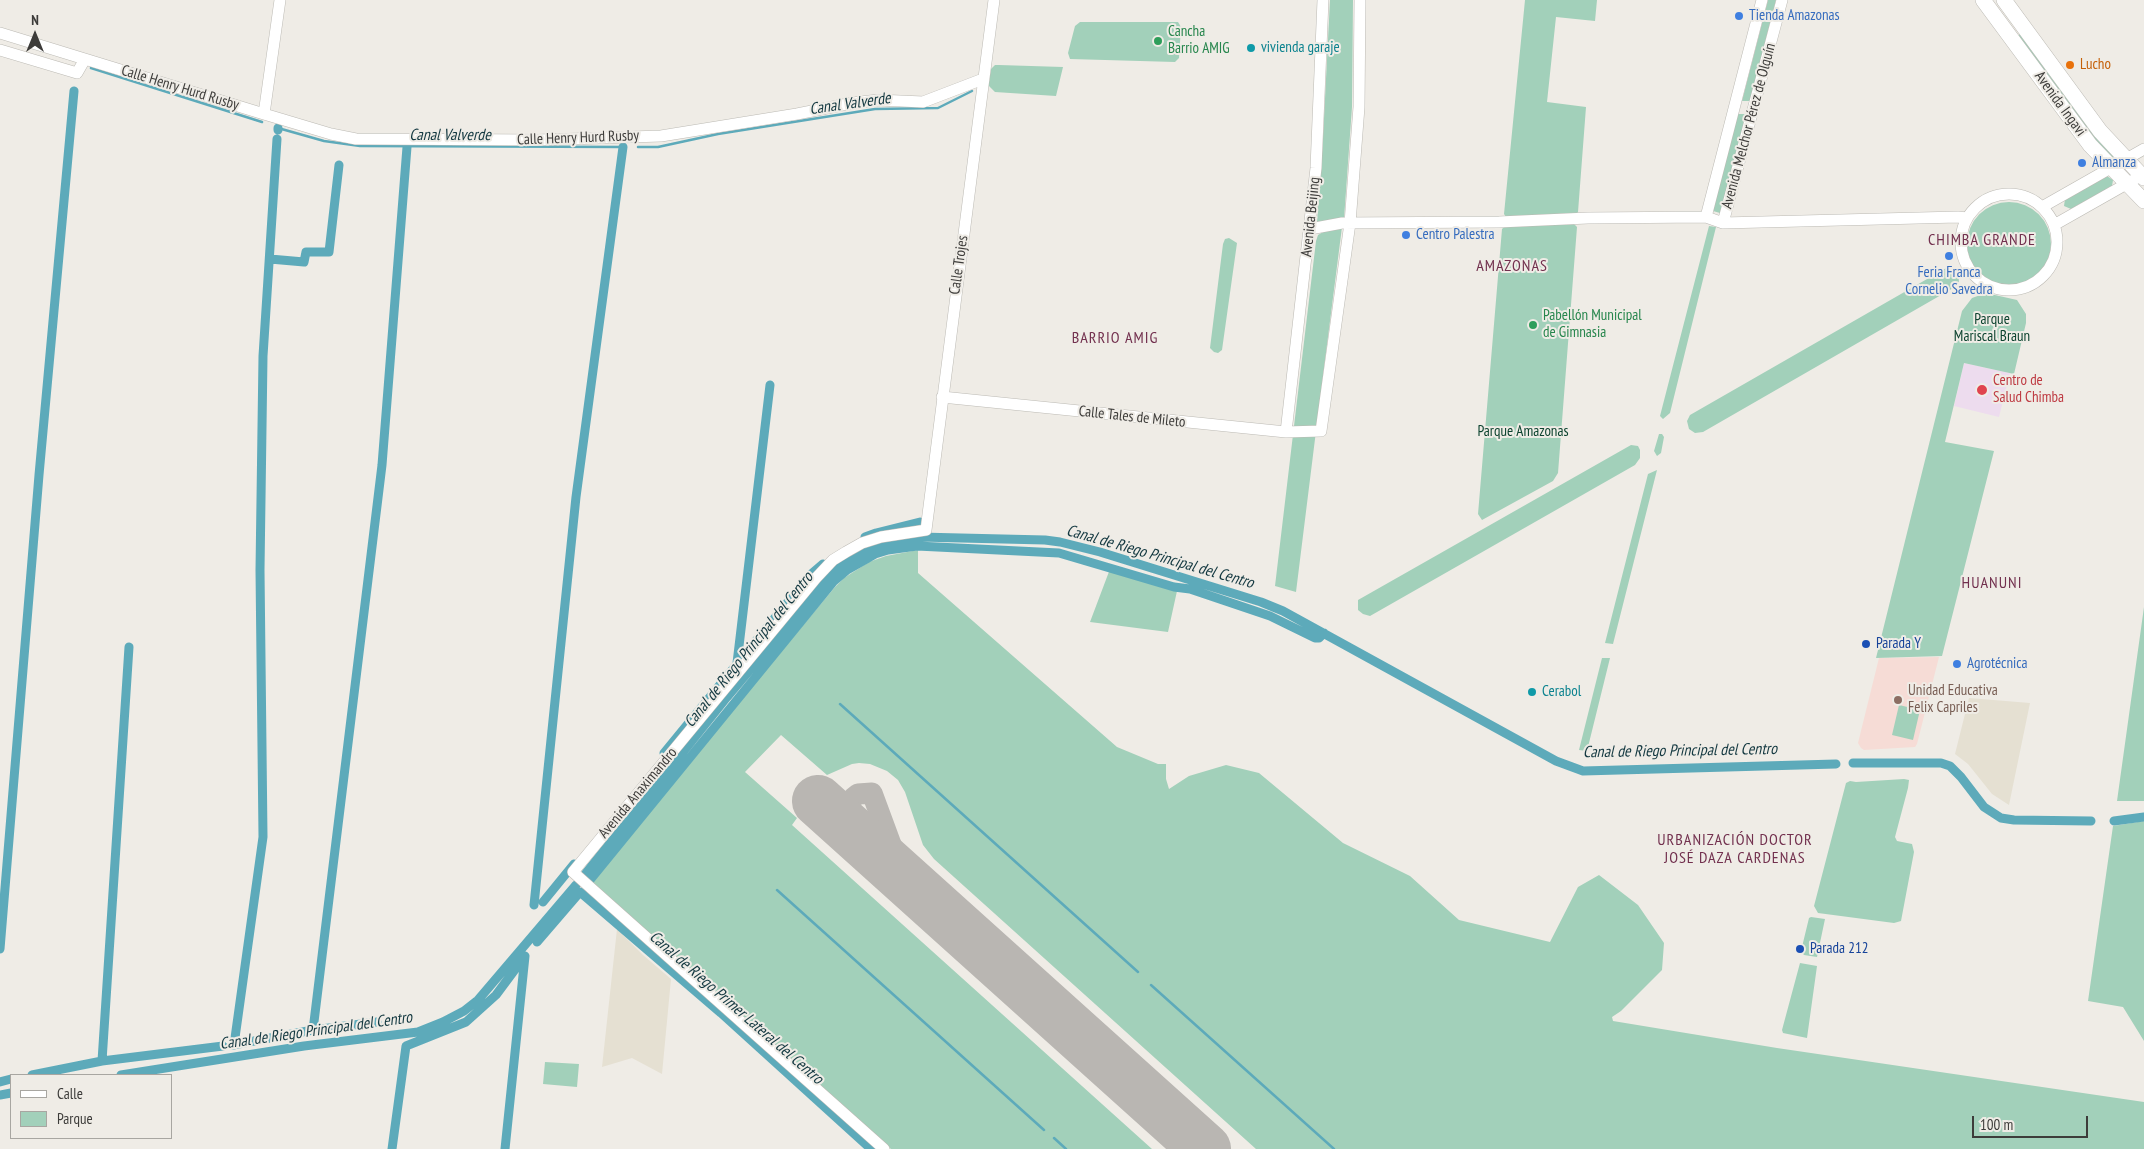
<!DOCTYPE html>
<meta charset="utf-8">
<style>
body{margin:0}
#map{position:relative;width:2144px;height:1149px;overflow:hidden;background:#efece6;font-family:"PT Sans Narrow",sans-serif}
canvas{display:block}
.legend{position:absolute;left:10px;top:1074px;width:162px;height:65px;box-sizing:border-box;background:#efece6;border:1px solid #a8a6a1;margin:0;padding:6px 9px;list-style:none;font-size:15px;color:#3d3c3a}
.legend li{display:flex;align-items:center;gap:10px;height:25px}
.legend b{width:25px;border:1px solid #a8a6a1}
.north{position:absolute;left:10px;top:10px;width:50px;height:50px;-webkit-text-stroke:4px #efece6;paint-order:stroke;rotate:0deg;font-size:14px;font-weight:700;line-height:20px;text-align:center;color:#3d3c3a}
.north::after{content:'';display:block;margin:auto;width:18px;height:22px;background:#3d3c3a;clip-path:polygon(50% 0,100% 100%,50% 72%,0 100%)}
.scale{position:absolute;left:1972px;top:1116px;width:116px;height:22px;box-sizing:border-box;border:2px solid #3d3c3a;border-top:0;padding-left:6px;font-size:15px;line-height:18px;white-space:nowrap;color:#3d3c3a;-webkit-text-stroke:4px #efece6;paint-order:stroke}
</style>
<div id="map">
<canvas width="2144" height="1149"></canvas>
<ul class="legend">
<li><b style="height:6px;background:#fff"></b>Calle</li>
<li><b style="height:14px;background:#a2d0ba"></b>Parque</li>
</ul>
<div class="north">N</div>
<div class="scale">100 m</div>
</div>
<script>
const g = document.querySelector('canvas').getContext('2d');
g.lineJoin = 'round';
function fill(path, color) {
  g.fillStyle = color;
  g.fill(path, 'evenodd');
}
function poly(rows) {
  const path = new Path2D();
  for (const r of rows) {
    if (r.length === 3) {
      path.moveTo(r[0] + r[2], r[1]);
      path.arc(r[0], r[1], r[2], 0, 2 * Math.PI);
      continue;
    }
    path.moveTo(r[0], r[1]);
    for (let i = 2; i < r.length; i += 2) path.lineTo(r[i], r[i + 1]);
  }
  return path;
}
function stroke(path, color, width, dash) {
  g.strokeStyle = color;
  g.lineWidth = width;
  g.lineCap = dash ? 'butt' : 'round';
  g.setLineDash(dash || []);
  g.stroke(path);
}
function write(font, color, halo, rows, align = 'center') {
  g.font = font + ' "PT Sans Narrow",sans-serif';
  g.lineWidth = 4;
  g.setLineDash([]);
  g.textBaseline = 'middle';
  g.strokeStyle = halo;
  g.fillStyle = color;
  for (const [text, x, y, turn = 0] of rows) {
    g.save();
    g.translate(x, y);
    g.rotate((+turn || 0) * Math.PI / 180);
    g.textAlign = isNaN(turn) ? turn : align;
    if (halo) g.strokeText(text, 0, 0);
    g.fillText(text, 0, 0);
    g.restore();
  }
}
fill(poly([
 [1969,698,2030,703,2009,805,1992,794,1968,764,1955,754],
 [617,929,643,955,671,979,662,1074,632,1058,602,1067]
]), '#e5e0d2');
fill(poly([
 [1939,657,1917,744,1915,747,1864,750,1861,748,1858,743,1879,658]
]), '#f6dcd6');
fill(poly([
 [1964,363,2010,373,1999,417,1954,406]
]), '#eddcee');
fill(poly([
 [1330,0,1353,0,1352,107,1344,219,1317,222,1323,138],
 [1525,0,1597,0,1595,21,1556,17,1547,102,1586,107,1578,212,1576,215,1506,217,1504,214],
 [1768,0,1776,0,1750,101,1742,101],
 [1080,22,1178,22,1181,27,1179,58,1175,62,1070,59,1068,53,1075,26],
 [2021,33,2115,157,2114,158,2110,159,2017,37],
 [995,65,999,65,1063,67,1056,96,995,92,989,86,989,82,991,69],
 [1738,114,1746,114,1720,213,1713,211],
 [2107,176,2113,180,2112,186,2071,209,2064,206,2065,199],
 [2009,244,42],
 [1573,223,1577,227,1558,473,1553,481,1482,520,1478,514,1502,229,1505,226],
 [1709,226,1716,227,1670,413,1663,419,1660,416],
 [1342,227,1316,431,1296,592,1275,586,1316,241,1318,235,1323,232],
 [1229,238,1237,243,1222,350,1218,353,1214,352,1210,348,1223,244,1225,239],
 [1948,267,1952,267,1958,271,1959,282,1955,287,1703,432,1695,433,1689,429,1687,421,1690,415],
 [1986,293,2017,300,2026,314,2026,323,2014,374,1964,363,1945,442,1994,451,1942,656,1876,658,1962,311,1972,298],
 [1659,434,1662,434,1664,437,1661,453,1657,456,1654,451],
 [1631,445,1638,446,1640,450,1640,458,1635,465,1370,616,1363,614,1358,610,1358,600],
 [1657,470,1613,644,1605,643,1648,474],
 [918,550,918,573,1117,747,1158,764,1166,764,1166,779,1169,789,1189,776,1226,765,1259,773,1343,843,1410,876,1459,920,1550,942,1578,887,1599,875,1638,905,1664,943,1662,970,1621,1011,1612,1017,1613,1021,1777,1048,2144,1102,2144,1149,1256,1149,934,859,923,845,905,792,898,780,887,771,870,764,859,763,852,764,827,775,781,735,745,772,797,818,792,825,1152,1149,891,1149,591,882,717,728,835,587,844,578,869,562,886,556],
 [1110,569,1177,591,1168,632,1090,622],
 [2144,607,2144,801,2117,801],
 [1602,658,1610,658,1587,751,1579,750],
 [1899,705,1920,710,1913,740,1892,735],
 [1904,779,1909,780,1908,788,1895,837,1897,841,1912,844,1914,852,1901,921,1894,923,1818,913,1814,906,1846,783,1850,781,1856,782],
 [2144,821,2144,1041,2123,1007,2088,1001,2113,826],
 [1811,917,1825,919,1817,957,1804,955,1801,951,1809,918],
 [1800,963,1817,966,1807,1038,1783,1033,1782,1030],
 [545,1062,579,1064,577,1087,543,1084]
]), '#a2d0ba');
stroke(poly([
 [91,68,262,122],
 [278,128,324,141,360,146,623,147],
 [638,147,658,147,718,134,875,109,938,108,972,91],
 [840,704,1138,972],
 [777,890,1044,1130],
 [1151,985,1334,1149],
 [1054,1138,1066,1149]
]), '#5daaba', 2.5);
stroke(poly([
 [278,130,278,128],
 [270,259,304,262,306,252,329,252,339,165],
 [865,537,876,533,920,522],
 [737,663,770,385],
 [664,753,809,576,823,564],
 [1853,763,1941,763,1950,766,1961,777,1984,807,2001,818,2014,820,2091,821],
 [2114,821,2144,817],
 [586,873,727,697,828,577,842,563,875,546,919,537,1045,540,1060,542,1100,552,1261,602,1283,611,1556,761,1583,771,1836,764],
 [590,880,834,581,847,570,875,554,888,550,917,546,1059,553,1174,587,1190,589,1270,616,1315,638,1319,638,1324,633],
 [543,902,574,864],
 [534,905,576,497,623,147],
 [537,942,580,892,721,1013,871,1149],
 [0,949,39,475,74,91],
 [313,1030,382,465,407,147],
 [233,1045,313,1030,377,1022],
 [234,1045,263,837,260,570,263,356,277,139],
 [102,1061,129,647],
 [32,1075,102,1061,223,1046],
 [121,1075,304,1046,418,1032,443,1022,464,1011,478,1000,576,885],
 [0,1082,11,1079],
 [0,1095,11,1093],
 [392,1149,406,1046,466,1022,496,995,525,956],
 [505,1149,525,956]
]), '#5daaba', 9);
stroke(poly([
 [853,798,858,794,872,793,903,877]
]), '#b9b6b2', 21);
stroke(poly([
 [818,801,1205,1149]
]), '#b9b6b2', 52);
const tertiary = poly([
 [0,33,264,114,331,134,356,139,538,140,661,136,797,114,852,103,878,100,923,102,983,79],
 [0,50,77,73,85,59],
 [264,114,280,0],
 [2009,242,48],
 [2042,207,2144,149],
 [1706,217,1762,0],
 [1723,223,1782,0],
 [2054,225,2144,174],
 [1310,229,1342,223,1499,222,1588,218,1706,217,1723,223,1958,217,1967,218],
 [942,397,1286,432,1321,431,1350,223,1359,107,1360,0],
 [1286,432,1316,168,1323,0],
 [884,1149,573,872,816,578,833,560,846,552,862,543,881,537,926,530,994,0]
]);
const trunk = poly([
 [1983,0,2090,145,2144,201],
 [2004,0,2100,131,2144,178]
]);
stroke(tertiary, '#bcbab4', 12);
stroke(trunk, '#bcbab4', 16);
stroke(tertiary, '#fff', 11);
stroke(trunk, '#fff', 15);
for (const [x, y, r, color] of [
 [1739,16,5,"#3f7fe0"],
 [1158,41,5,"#2e9e5b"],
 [1251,48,5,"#0f9aa8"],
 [2070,65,5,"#e8710a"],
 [2082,163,5,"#3f7fe0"],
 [1406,235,5,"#3f7fe0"],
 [1949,256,5,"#3f7fe0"],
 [1533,325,5,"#2e9e5b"],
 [1982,390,6,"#e0444e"],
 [1866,644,5,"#1a4fb4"],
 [1957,664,5,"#3f7fe0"],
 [1532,692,5,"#0f9aa8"],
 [1898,700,5,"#8d6e63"],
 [1800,949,5,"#1a4fb4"]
]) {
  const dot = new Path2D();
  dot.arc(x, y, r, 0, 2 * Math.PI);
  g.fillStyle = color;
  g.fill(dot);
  stroke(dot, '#efece6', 2);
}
write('15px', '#366cbe', '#efece6', [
 ["Tienda Amazonas",1749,16],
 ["Almanza",2092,163],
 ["Centro Palestra",1416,235],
 ["Feria Franca",1949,273,"center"],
 ["Cornelio Savedra",1949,290,"center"],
 ["Agrotécnica",1967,664]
], 'left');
write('15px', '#27864d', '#efece6', [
 ["Cancha",1168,32],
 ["Barrio AMIG",1168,49],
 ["Pabellón Municipal",1543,316],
 ["de Gimnasia",1543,333]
], 'left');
write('15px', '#0d838f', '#efece6', [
 ["vivienda garaje",1261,48],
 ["Cerabol",1542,692]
], 'left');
write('15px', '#c56008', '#efece6', [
 ["Lucho",2080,65]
], 'left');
write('15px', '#3d3c3a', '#efece6', [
 ["Calle Henry Hurd Rusby",180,88,17],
 ["Avenida Ingavi",2060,104,54],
 ["Avenida Melchor Pérez de Olguín",1749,126,-75],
 ["Calle Henry Hurd Rusby",578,138,-2],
 ["Avenida Beijing",1311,217,-84],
 ["Calle Trojes",959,265,-82],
 ["Calle Tales de Mileto",1132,417,6],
 ["Avenida Anaximandro",638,793,-50]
]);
write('15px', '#0c432f', '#efece6', [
 ["Parque",1992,320],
 ["Mariscal Braun",1992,337],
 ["Parque Amazonas",1523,432]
]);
write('15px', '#be3a42', '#efece6', [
 ["Centro de",1993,381],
 ["Salud Chimba",1993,398]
], 'left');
write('15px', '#164399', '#efece6', [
 ["Parada Y",1876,644],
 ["Parada 212",1810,949]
], 'left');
write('15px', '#785e54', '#efece6', [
 ["Unidad Educativa",1908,691],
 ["Felix Capriles",1908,708]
], 'left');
write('italic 16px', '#133840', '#efece6', [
 ["Canal Valverde",850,104,-8],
 ["Canal Valverde",450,135],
 ["Canal de Riego Principal del Centro",1160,557,16],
 ["Canal de Riego Principal del Centro",749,650,-51],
 ["Canal de Riego Principal del Centro",1680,751,-1],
 ["Canal de Riego Primer Lateral del Centro",736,1008,41],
 ["Canal de Riego Principal del Centro",316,1031,-8]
]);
g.letterSpacing = '1px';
write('16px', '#72304e', '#efece6', [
 ["CHIMBA GRANDE",1982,240],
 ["AMAZONAS",1512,266],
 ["BARRIO AMIG",1115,338],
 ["HUANUNI",1992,583],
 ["URBANIZACIÓN DOCTOR",1735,840],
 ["JOSÉ DAZA CARDENAS",1735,858]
]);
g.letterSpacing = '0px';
</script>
